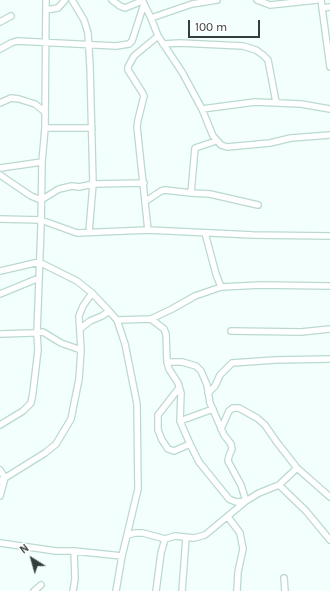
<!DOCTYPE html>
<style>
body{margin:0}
#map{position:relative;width:330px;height:591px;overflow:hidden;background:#f2fffc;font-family:Karla,sans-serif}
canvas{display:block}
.north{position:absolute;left:12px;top:539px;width:40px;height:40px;-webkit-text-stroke:3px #fff;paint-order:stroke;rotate:323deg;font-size:11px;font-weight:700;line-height:16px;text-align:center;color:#313e3b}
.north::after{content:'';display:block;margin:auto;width:14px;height:18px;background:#313e3b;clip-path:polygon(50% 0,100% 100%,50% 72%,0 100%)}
.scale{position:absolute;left:188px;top:20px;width:72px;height:18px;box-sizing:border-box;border:2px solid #313e3b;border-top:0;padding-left:5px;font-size:12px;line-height:14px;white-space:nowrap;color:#313e3b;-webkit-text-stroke:3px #fff;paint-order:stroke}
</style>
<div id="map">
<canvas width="330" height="591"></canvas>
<div class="north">N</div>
<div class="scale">100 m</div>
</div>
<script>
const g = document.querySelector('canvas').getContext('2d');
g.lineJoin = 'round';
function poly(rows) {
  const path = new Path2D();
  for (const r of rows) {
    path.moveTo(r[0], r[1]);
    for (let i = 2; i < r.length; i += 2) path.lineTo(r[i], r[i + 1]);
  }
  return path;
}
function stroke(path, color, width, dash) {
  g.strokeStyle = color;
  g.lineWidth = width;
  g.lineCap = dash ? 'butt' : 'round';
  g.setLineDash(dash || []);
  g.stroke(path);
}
const minor = poly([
 [72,0,84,20,88,33,90,66,93,184,89,232],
 [112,0,120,6,125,8,142,1],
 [142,0,151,18,158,36,182,72,202,109,255,102,301,104,330,109],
 [257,0,270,5,317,0],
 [321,0,330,67],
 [322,8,330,7],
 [46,10,58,8,65,0],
 [151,18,192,4,217,0],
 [0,22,11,16],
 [163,44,180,43,243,46,256,50,263,55,268,60,276,102],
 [0,49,11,43,17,41,116,46,129,44,132,41,144,4],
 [0,103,11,98,19,99,35,104,45,112],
 [202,109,213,136,221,145,227,147,270,143,291,138,330,135],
 [45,128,92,128],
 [0,168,42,162],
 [0,175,31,196,41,200,59,189,72,186,79,187,93,184,144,183],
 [191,193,210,194,258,205],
 [146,201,161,191,165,190,191,193,195,148,216,141],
 [0,219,41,220,77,233,148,230,253,235,330,236],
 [148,230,137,127,138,120,144,96,142,92,128,70,128,67,134,56,158,36],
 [205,233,216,274,221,287],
 [0,271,39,262,77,281,92,293,109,311,117,320,125,344,137,404,138,489,122,556,116,591],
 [0,294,39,278],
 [151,319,164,329,166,334,167,362,169,369,178,383,181,393,180,421,190,444,199,462,229,499,236,502,246,501,259,493,279,485,297,468],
 [117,320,151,319,172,309,195,296,221,287,261,285,330,286],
 [80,329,90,321,102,316,109,311],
 [231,331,301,332,330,329],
 [0,334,32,333,43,332,61,343,81,350],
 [179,388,158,415,158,430,162,440,168,449,174,451,190,444],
 [208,393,215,386,220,375,232,363,275,360,330,359],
 [180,421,213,409],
 [0,425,23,411,31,403,33,392,38,350,37,333,41,226,42,162,45,128,46,0],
 [221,429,229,411,233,408,239,408,257,418,265,425,276,441,297,468,330,497],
 [0,470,5,478,0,496],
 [0,481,45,453,56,444,71,419,79,379,81,350,79,316,83,306,92,293],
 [279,485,306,511,330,540],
 [228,517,240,533,243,549,238,572,237,591],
 [128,535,135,533,143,533,165,539,175,536,194,538,205,535,246,501,241,485,228,461,229,456,232,449,231,444,224,435,210,403,207,385,201,371,196,366,182,362,167,362],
 [0,543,56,551,74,551,122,556],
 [284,578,285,591],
 [34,591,41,585],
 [73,591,75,579,74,551],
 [156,591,161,553,165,539],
 [182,591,186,538]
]);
stroke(minor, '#bad9d1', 8);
stroke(minor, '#fff', 5.5);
</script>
